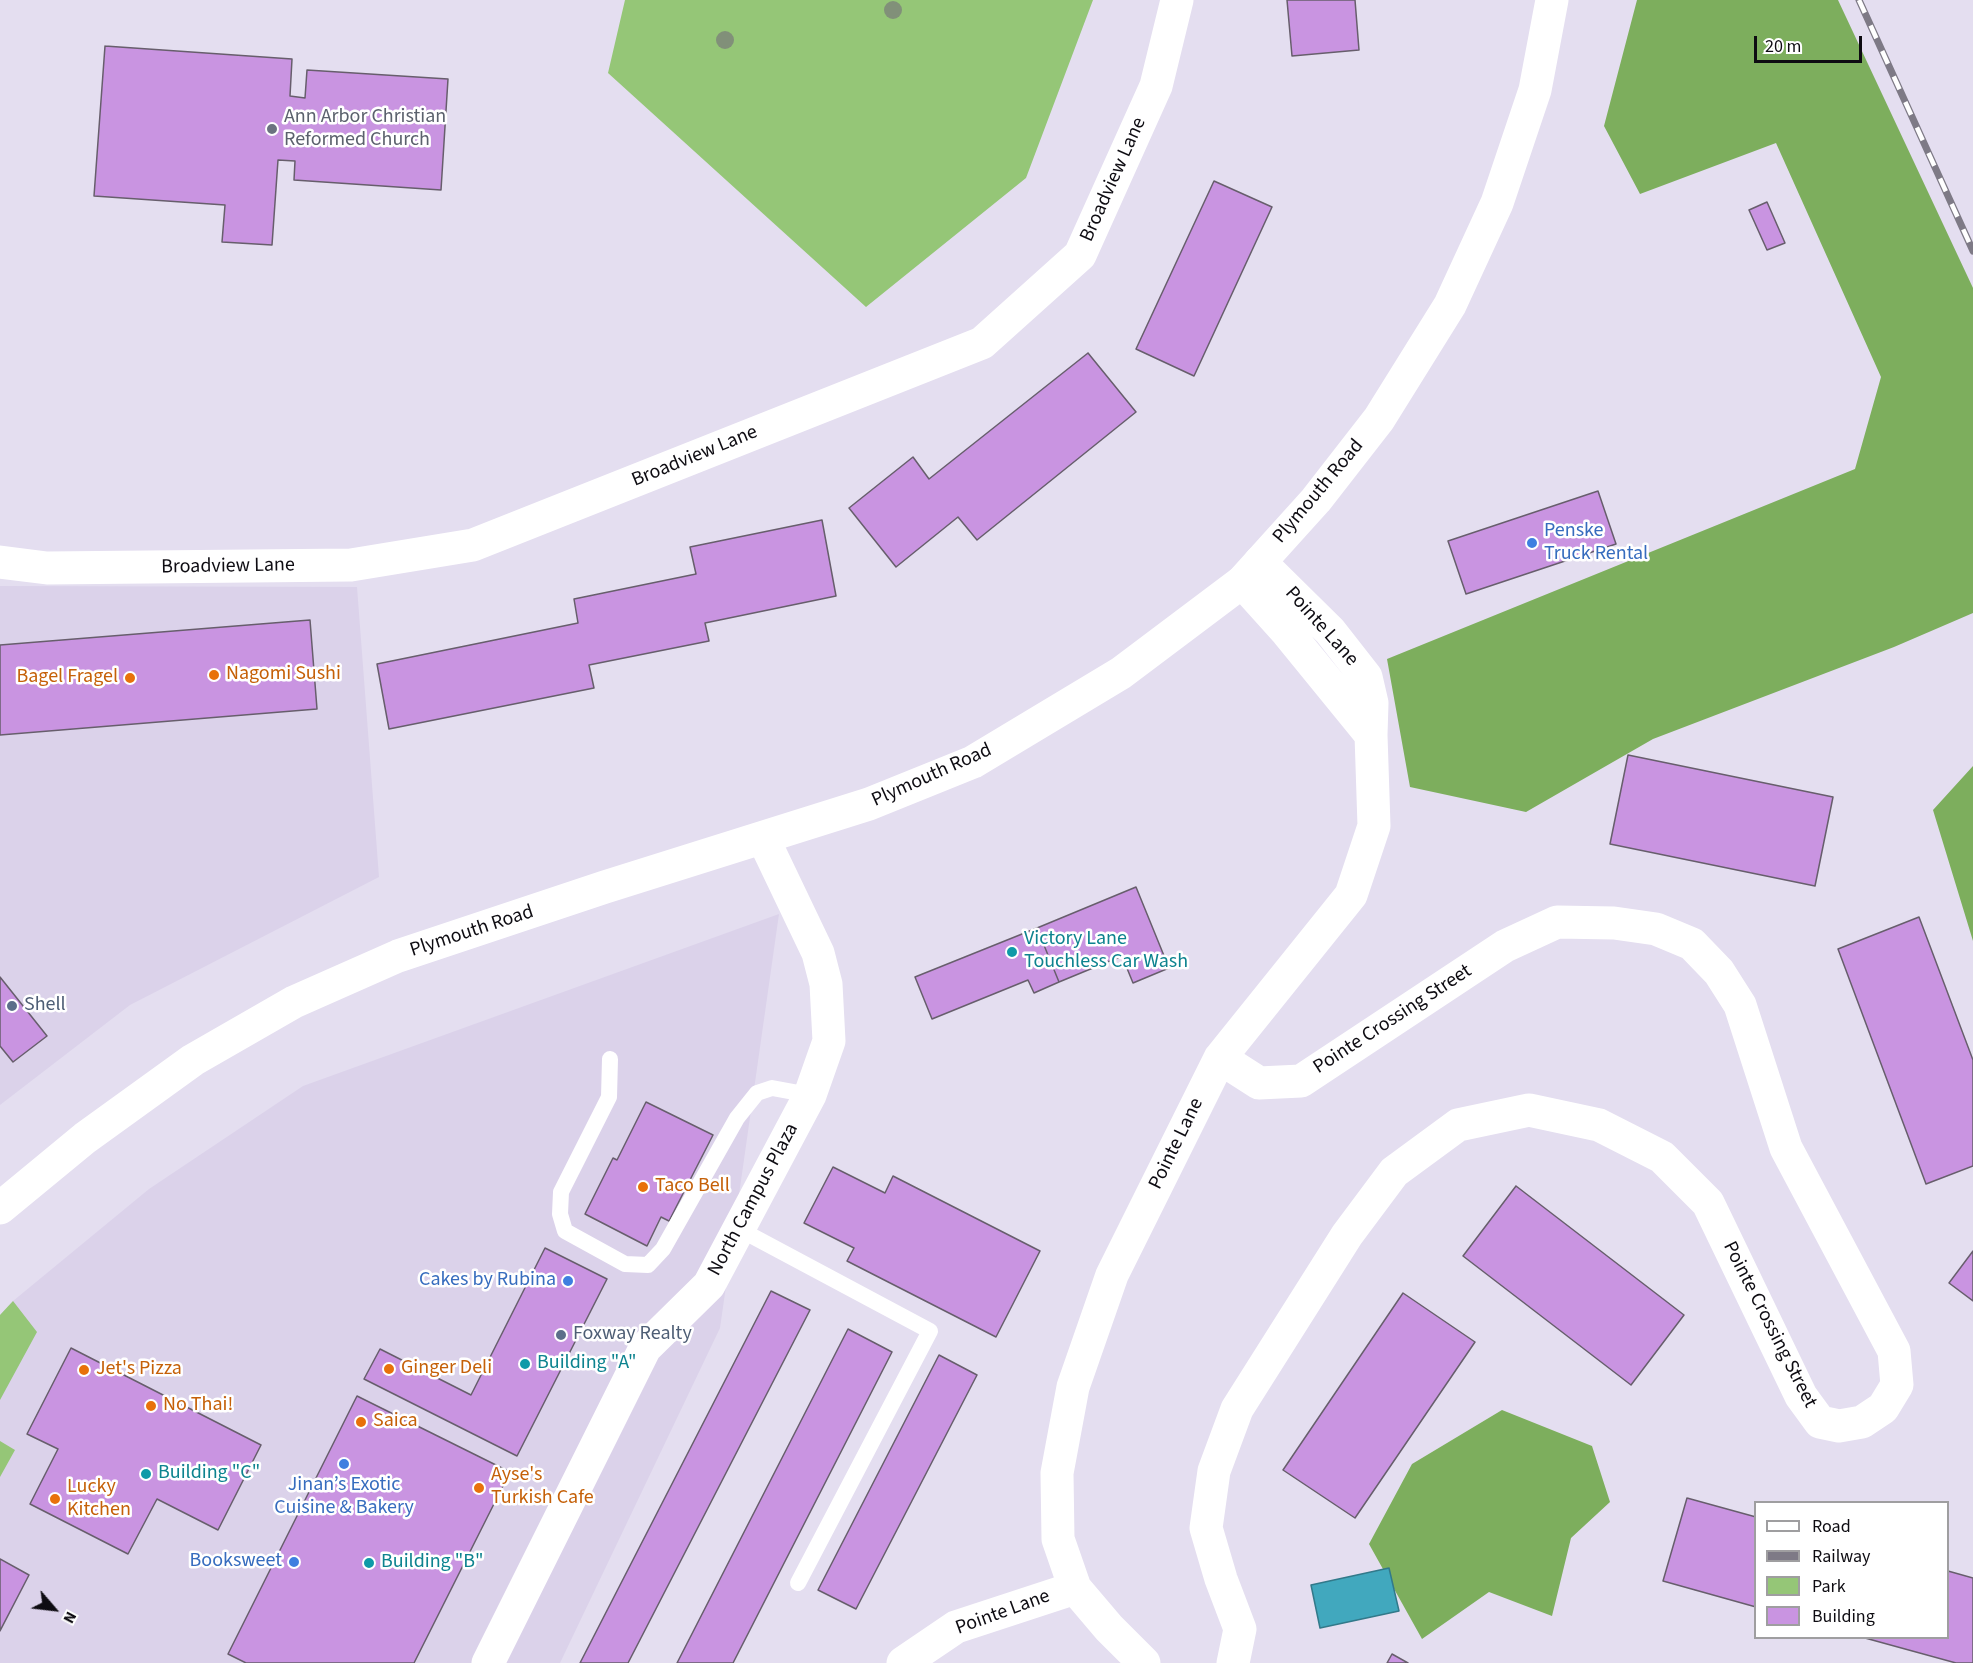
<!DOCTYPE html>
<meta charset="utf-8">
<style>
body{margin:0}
#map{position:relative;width:1973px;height:1663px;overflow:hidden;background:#e4def0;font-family:"Source Sans 3",sans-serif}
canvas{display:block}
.legend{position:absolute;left:1754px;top:1501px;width:195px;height:138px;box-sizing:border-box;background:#fff;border:2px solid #9f9ea0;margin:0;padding:8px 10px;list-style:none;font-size:18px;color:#0e0c12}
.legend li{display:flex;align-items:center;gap:12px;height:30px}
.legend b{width:30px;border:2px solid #9f9ea0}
.north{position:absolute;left:24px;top:1579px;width:60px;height:60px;-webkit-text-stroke:4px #fff;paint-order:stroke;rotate:118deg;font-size:16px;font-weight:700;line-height:24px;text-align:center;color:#0e0c12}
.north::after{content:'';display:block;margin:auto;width:21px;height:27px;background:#0e0c12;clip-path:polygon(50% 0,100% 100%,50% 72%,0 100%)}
.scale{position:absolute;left:1754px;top:36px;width:108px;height:27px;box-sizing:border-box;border:3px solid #0e0c12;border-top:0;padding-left:8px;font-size:18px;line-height:21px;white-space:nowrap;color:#0e0c12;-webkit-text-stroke:4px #fff;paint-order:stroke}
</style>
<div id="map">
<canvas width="1973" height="1663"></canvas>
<ul class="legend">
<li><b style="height:8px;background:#fff"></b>Road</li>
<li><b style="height:8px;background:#7e7a86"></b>Railway</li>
<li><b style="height:16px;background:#95c677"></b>Park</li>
<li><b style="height:16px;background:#c994e1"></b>Building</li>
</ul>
<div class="north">N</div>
<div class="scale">20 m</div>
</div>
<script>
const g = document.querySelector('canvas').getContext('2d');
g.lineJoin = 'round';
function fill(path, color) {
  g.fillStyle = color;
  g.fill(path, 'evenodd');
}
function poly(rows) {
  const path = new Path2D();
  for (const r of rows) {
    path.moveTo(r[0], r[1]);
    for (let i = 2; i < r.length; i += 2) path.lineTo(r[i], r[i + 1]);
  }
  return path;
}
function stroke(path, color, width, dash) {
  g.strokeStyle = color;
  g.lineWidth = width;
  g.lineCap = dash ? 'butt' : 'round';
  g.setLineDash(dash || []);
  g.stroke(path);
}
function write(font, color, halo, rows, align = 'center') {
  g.font = font + ' "Source Sans 3",sans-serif';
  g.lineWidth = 5;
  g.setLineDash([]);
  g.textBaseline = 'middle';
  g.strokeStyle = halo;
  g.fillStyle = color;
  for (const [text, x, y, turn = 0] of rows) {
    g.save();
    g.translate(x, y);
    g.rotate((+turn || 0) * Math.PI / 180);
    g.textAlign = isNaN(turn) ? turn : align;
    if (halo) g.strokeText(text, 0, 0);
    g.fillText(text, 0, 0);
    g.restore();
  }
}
fill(poly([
 [0,586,357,587,379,877,130,1005,0,1105],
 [779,914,720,1328,560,1663,0,1663,0,1315,13,1301,149,1189,303,1086]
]), '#dbd2ea');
fill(poly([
 [625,0,1093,0,1026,178,866,307,608,73],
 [13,1301,37,1332,0,1400,0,1315],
 [0,1441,15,1450,0,1477]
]), '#95c677');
fill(poly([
 [1637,0,1838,0,1973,288,1973,613,1894,647,1653,739,1526,812,1410,787,1387,659,1855,469,1881,377,1776,143,1640,194,1604,126],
 [1973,766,1973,941,1933,810],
 [1502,1410,1592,1446,1610,1502,1571,1538,1552,1616,1489,1592,1422,1639,1369,1544,1412,1464]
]), '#7dae5d');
const water = poly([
 [1389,1568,1399,1611,1320,1628,1311,1585,1389,1568]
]);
fill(water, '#41a8be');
stroke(water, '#32798a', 1.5);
const building = poly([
 [1287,0,1355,0,1359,50,1292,56,1287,0],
 [105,46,292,59,290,96,305,98,307,70,448,79,441,190,294,180,295,161,278,160,272,245,222,242,225,205,94,196,105,46],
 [1214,181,1272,207,1194,376,1136,349,1214,181],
 [1767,202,1785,243,1767,250,1749,210,1767,202],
 [1088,353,1136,412,977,540,958,517,896,567,849,508,913,457,929,479,1088,353],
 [1598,491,1616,544,1466,594,1448,541,1598,491],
 [822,520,836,596,705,623,709,641,589,665,594,688,389,729,377,664,578,623,574,599,696,574,690,547,822,520],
 [310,620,317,709,0,735,0,645,310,620],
 [1628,755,1833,797,1815,886,1610,844,1628,755],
 [1136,887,1169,968,1133,983,1122,956,1059,982,1037,928,1136,887],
 [1919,917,1973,1060,1973,1166,1926,1184,1838,949,1919,917],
 [1037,928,1059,982,1034,993,1028,980,932,1019,915,977,1037,928],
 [0,977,47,1036,13,1062,0,1046,0,977],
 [646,1102,713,1135,669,1221,661,1217,647,1246,585,1214,613,1158,617,1160,646,1102],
 [833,1167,885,1193,893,1176,1040,1251,996,1337,847,1261,854,1248,804,1223,833,1167],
 [1516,1186,1684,1315,1631,1385,1463,1256,1516,1186],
 [545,1248,607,1279,517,1456,364,1379,380,1349,471,1395,545,1248],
 [1973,1251,1973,1301,1949,1283,1973,1251],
 [771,1291,810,1310,628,1663,580,1663,771,1291],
 [1403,1293,1475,1342,1355,1518,1283,1470,1403,1293],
 [848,1329,892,1352,733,1663,677,1663,848,1329],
 [71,1348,261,1445,218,1530,157,1499,128,1554,30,1504,58,1449,27,1434,71,1348],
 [939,1355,977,1375,856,1609,818,1590,939,1355],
 [357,1396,510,1472,414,1663,246,1663,228,1654,357,1396],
 [1687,1498,1756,1517,1756,1607,1663,1581,1687,1498],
 [0,1559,29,1575,0,1631,0,1559],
 [1948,1571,1973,1578,1973,1663,1956,1663,1865,1638,1948,1638,1948,1571],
 [1392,1654,1408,1663,1387,1663,1392,1654]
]);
fill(building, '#c994e1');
stroke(building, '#675e6c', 1.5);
stroke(poly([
 [610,1059,609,1097,561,1192,560,1214,565,1231,625,1264,648,1265,663,1249,737,1118,757,1093,772,1088,810,1095],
 [739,1229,930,1331,798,1583]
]), '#fff', 16);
stroke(poly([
 [0,562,47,568,351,565,473,545,982,343,1080,255,1156,86,1177,0],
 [1242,582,1287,632,1371,735],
 [1220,1058,1259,1083,1301,1081,1505,946,1557,922,1614,923,1656,929,1692,944,1719,972,1740,1005,1786,1148,1894,1351,1897,1385,1883,1408,1862,1422,1839,1426,1820,1422,1801,1396,1708,1203,1662,1157,1599,1125,1529,1110,1458,1125,1394,1172,1347,1235,1237,1409,1214,1471,1206,1528,1221,1579,1240,1629,1233,1663],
 [488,1663,645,1348,709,1285,810,1095,829,1041,826,984,818,953,763,838],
 [903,1663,956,1627,1075,1588],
 [1144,1663,1109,1628,1075,1588,1058,1539,1057,1473,1073,1387,1112,1275,1220,1058,1351,895,1374,826,1371,735,1372,703,1366,677,1330,631,1260,562]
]), '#fff', 33);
stroke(poly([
 [0,1208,85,1138,193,1060,294,1002,398,956,605,887,869,804,973,762,1121,673,1242,582,1316,500,1379,419,1450,305,1497,203,1535,90,1552,0]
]), '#fff', 33);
const rail = poly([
 [1859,0,1973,251]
]);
stroke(rail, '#7e7a86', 7);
stroke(rail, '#fff', 4.5, [14]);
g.fillStyle = '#819079';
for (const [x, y] of [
 [893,10],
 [725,40]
]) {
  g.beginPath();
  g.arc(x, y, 9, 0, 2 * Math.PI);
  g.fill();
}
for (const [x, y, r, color] of [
 [272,129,6,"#6b7280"],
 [1532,543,6,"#3f7fe0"],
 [214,675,6,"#e8710a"],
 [130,678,6,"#e8710a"],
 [1012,952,6,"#0f9aa8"],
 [12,1006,6,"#5c6f8a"],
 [643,1187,6,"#e8710a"],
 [568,1281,6,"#3f7fe0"],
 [561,1335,6,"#5c6f8a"],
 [525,1364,6,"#0f9aa8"],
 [389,1369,6,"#e8710a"],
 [84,1370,6,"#e8710a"],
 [151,1406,6,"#e8710a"],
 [361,1422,6,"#e8710a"],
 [344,1464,6,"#3f7fe0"],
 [146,1474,6,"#0f9aa8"],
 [479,1488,6,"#e8710a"],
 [55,1499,6,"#e8710a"],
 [294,1562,6,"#3f7fe0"],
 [369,1563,6,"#0f9aa8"]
]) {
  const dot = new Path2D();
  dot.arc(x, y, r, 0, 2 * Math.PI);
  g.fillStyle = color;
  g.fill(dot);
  stroke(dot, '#fff', 2);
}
write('20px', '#5b616d', '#fff', [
 ["Ann Arbor Christian",284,118],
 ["Reformed Church",284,141]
], 'left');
write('20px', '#0e0c12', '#fff', [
 ["Broadview Lane",1114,180,-66],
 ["Broadview Lane",695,457,-22],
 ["Plymouth Road",1319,492,-50],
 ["Broadview Lane",228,567,-1],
 ["Pointe Lane",1321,627,48],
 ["Plymouth Road",932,776,-24],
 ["Plymouth Road",472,932,-18],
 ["Pointe Crossing Street",1393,1020,-33],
 ["Pointe Lane",1177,1144,-64],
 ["North Campus Plaza",754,1200,-62],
 ["Pointe Crossing Street",1769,1325,63],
 ["Pointe Lane",1003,1613,-20]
]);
write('20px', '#366cbe', '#fff', [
 ["Penske",1544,532,"left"],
 ["Truck Rental",1544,555,"left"],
 ["Cakes by Rubina",556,1281],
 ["Jinan’s Exotic",344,1486,"center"],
 ["Cuisine & Bakery",344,1509,"center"],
 ["Booksweet",282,1562]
], 'right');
write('20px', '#c56008', '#fff', [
 ["Nagomi Sushi",226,675],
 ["Bagel Fragel",118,678,"right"],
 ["Taco Bell",655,1187],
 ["Ginger Deli",401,1369],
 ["Jet's Pizza",96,1370],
 ["No Thai!",163,1406],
 ["Saica",373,1422],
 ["Ayse's",491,1476],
 ["Turkish Cafe",491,1499],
 ["Lucky",67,1488],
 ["Kitchen",67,1511]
], 'left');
write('20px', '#0d838f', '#fff', [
 ["Victory Lane",1024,940],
 ["Touchless Car Wash",1024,963],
 ["Building \"A\"",537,1364],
 ["Building \"C\"",158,1474],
 ["Building \"B\"",381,1563]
], 'left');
write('20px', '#4e5e75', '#fff', [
 ["Shell",24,1006],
 ["Foxway Realty",573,1335]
], 'left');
</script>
